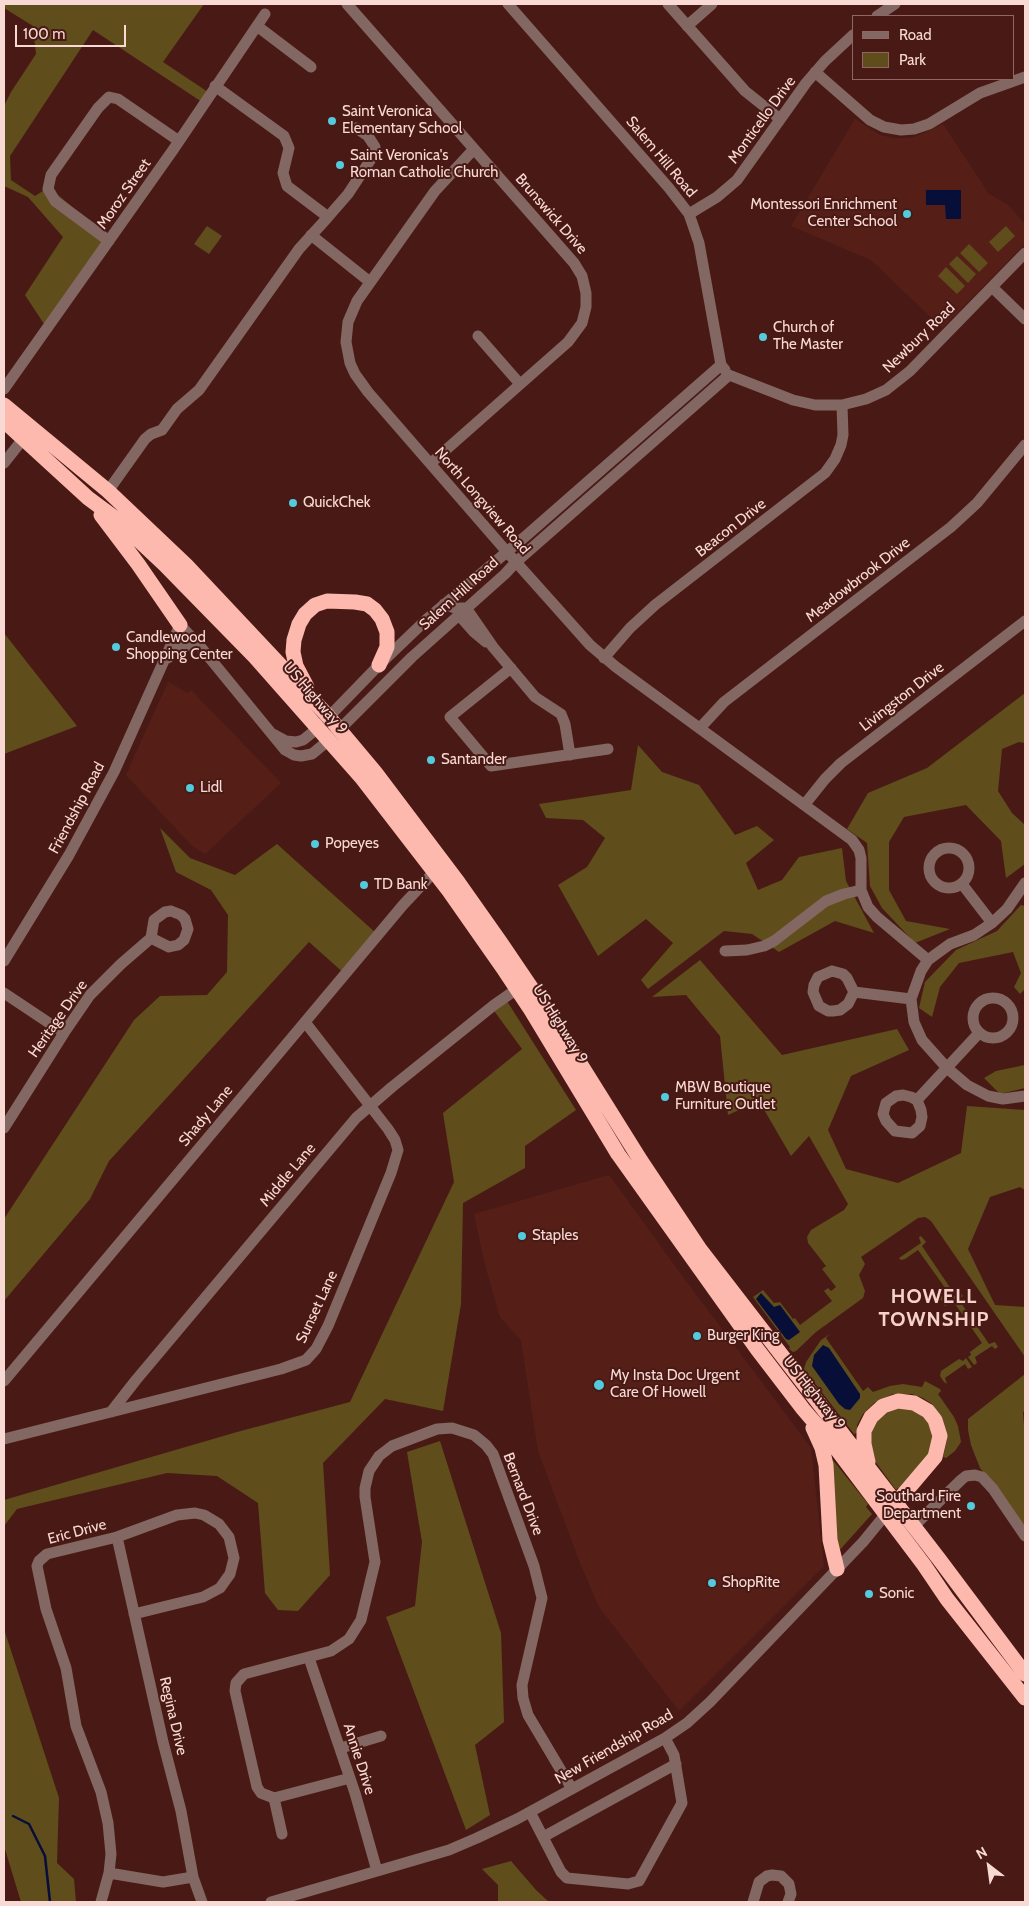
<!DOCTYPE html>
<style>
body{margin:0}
#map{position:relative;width:1029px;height:1906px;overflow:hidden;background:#491a15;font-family:Cabin,sans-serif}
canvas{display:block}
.frame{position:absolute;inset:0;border:5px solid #f9d9d4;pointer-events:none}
.legend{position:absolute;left:852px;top:15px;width:162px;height:65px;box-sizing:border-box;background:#491a15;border:1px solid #8f6661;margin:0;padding:6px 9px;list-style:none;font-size:15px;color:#f9d9d4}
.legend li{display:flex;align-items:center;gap:10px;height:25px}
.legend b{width:25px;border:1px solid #8f6661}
.north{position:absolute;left:964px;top:1841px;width:50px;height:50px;-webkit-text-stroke:4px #491a15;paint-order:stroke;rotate:330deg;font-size:14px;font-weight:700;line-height:20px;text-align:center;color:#f9d9d4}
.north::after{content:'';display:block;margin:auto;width:18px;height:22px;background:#f9d9d4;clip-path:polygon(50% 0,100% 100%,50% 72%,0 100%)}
.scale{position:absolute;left:15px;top:25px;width:111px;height:22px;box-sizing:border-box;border:2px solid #f9d9d4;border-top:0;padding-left:6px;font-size:15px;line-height:18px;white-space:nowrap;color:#f9d9d4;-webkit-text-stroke:4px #491a15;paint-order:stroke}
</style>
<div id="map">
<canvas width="1029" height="1906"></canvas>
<div class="frame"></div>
<ul class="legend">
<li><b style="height:6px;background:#836762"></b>Road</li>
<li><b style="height:14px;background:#5f4d1c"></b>Park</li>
</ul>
<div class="north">N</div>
<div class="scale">100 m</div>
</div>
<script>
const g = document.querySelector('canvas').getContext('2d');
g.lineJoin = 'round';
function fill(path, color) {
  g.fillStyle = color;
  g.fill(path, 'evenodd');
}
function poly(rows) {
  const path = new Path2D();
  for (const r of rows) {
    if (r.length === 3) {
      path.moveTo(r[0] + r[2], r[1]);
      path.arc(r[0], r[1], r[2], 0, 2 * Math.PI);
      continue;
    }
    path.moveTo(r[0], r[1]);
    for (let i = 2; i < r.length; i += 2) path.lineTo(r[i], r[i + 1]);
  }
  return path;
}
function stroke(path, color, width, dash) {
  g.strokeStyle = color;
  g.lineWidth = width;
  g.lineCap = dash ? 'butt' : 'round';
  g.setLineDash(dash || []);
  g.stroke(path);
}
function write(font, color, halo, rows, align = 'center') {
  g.font = font + ' Cabin,sans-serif';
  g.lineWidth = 4;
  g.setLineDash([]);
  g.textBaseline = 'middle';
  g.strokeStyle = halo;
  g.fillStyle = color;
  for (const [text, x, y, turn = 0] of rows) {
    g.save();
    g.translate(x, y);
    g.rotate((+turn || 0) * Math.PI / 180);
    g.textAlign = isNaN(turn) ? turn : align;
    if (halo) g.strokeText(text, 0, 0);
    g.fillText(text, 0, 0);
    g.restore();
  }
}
fill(poly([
 [855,119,880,135,894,138,910,138,927,132,943,124,989,194,1007,204,1025,224,1025,244,942,328,871,260,791,226],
 [168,682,188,693,191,690,281,783,205,854,191,845,126,775],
 [609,1175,683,1277,811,1448,824,1566,679,1711,599,1607,580,1563,538,1451,521,1340,500,1317,485,1265,474,1214]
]), '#551f18');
fill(poly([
 [4,4,204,4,163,62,211,94,205,104,93,30,10,156,11,180,35,196,49,187,109,239,46,327,25,295,63,237,28,197,4,186,4,106,11,92,36,54,33,26,4,8],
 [207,226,222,236,209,254,194,244],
 [1006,226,1015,236,998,252,989,242],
 [969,244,988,263,979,272,960,253],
 [957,256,976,274,968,283,949,264],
 [946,267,965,286,957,294,938,276],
 [4,633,77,726,4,754],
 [1025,693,1025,743,1019,742,1002,749,998,791,1012,813,1025,825,1025,864,1006,878,1001,841,966,805,904,817,889,842,889,890,906,921,950,929,915,943,882,908,870,886,867,843,847,829,868,793,927,768],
 [638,745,662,772,699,785,735,835,757,826,774,840,746,863,758,890,782,880,799,857,842,848,846,881,874,933,835,921,779,952,752,934,724,931,648,989,641,980,673,943,646,919,598,956,558,885,587,867,605,838,583,820,546,818,539,804,631,790],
 [160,828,190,858,235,875,277,844,377,934,346,975,309,942,109,1161,90,1199,4,1301,4,1219,134,1020,160,996,207,995,227,972,228,915,211,890,176,872],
 [1021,905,1025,906,1025,989,1020,994,1014,987,1021,973,1013,952,959,963,940,987,932,1017,919,1008,925,982,956,950,997,931],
 [700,960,782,1055,897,1029,909,1050,851,1076,828,1130,846,1169,898,1183,961,1153,967,1106,1025,1110,1025,1190,1020,1187,990,1197,968,1249,995,1305,1025,1307,1025,1357,931,1221,925,1217,918,1218,861,1257,865,1264,859,1275,865,1291,863,1298,816,1332,796,1351,793,1352,789,1349,790,1347,753,1297,763,1290,774,1303,780,1302,793,1319,795,1318,800,1325,832,1301,824,1291,828,1288,831,1291,836,1287,822,1269,826,1266,808,1243,807,1237,811,1230,844,1210,848,1204,809,1136,791,1156,759,1101,728,1115,720,1036,686,995,652,997],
 [505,998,576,1110,525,1146,525,1168,463,1203,461,1304,443,1411,385,1399,323,1463,330,1575,298,1611,278,1610,265,1593,258,1503,217,1476,167,1473,17,1509,4,1526,4,1500,237,1432,350,1402,454,1182,443,1113,522,1049,492,1008],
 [1025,1065,1025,1088,1000,1094,984,1078,996,1071],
 [920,1236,922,1237,926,1242,922,1246,953,1292,941,1301,939,1298,948,1292,918,1250,905,1259,901,1260,899,1258,921,1243,919,1238],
 [960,1292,963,1296,959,1300,989,1344,995,1342,998,1347,995,1349,992,1346,975,1357,977,1363,974,1365,968,1357,971,1355,970,1352,982,1343,953,1301,945,1306,943,1304],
 [830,1334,826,1338,863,1391,868,1387,873,1392,890,1386,903,1384,922,1387,925,1381,940,1389,941,1391,938,1394,954,1417,958,1426,961,1442,955,1451,946,1458,943,1457,947,1440,942,1418,932,1404,923,1398,912,1394,893,1394,874,1403,863,1414,857,1425,857,1433,854,1434,804,1369,806,1362,821,1340],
 [966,1358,972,1367,968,1369,965,1364,945,1378,947,1384,944,1382,940,1376,941,1371,959,1359,963,1361],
 [1025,1374,1025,1411,1023,1412,1025,1439,1025,1531,1010,1507,980,1468,971,1445,968,1430,968,1419],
 [904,1405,931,1421,935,1448,900,1490,898,1488,896,1490,872,1457,868,1446,875,1417],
 [440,1441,501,1633,504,1722,475,1745,490,1815,466,1830,386,1617,415,1606,422,1542,407,1452],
 [832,1459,868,1504,866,1507,872,1514,837,1553],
 [4,1629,59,1798,57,1863,74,1879,76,1902,21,1902,4,1846],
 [511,1861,536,1890,549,1902,498,1902,498,1885,482,1869]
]), '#5f4d1c');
fill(poly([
 [926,190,961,190,961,219,946,219,945,205,926,205],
 [761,1293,774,1307,780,1305,800,1332,789,1340,786,1339,756,1299],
 [823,1345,829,1348,860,1394,860,1398,850,1410,845,1409,839,1404,812,1366,814,1355]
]), '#070e38');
stroke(poly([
 [13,1816,29,1824,45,1856,50,1902]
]), '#070e38', 2.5);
stroke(poly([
 [347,4,574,263,582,276,586,293,586,307,582,323,568,342,431,463],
 [508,4,669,188,689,214,699,243,721,365,725,370],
 [668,4,745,91,780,119],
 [877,16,895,4],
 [257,26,311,67],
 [687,26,712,4],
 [815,72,870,120,884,127,901,130,914,129,929,124,980,93,1025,77],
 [215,86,284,136,289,148,283,173,287,186,328,217,348,194,375,153,375,147,368,136,356,128],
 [474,149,435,191,357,301,348,322,346,342,350,363,355,374,368,392,507,552,590,645,616,667,852,840,859,850,861,858,861,890,868,907,877,917,928,960],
 [689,214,717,197,737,180,806,83,825,61,853,35],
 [311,235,370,282],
 [109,241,55,201,48,189,51,175,98,108,109,97,118,99,179,141],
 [992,287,1025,319],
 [478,336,520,384],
 [729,375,793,400,815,405,842,405,866,399,886,390,910,371,1025,253],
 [4,389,173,150,265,14],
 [4,463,23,439],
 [108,491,145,439,151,434,162,430,177,409,199,390,299,249,328,217],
 [444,604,455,608,466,608,493,647,535,697,561,714,565,724,570,755],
 [459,615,474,632,486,642],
 [168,658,181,646,199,645],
 [604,658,630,628,655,605,825,473,835,459,841,445,843,435,842,405],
 [511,668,450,717,491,766,608,749],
 [700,728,724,702,951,527,977,503,1025,445],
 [273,734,286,741,296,742,303,740,318,728,379,665,427,619,527,535,721,365],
 [805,804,825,779,841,763,1025,621],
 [949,868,20],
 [1025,883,1007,909,992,923,974,935,950,944,928,960,921,971,911,999,914,1022,922,1040,947,1068,967,1085,988,1096,1003,1099,1025,1096],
 [962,884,992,923],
 [171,911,181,915,185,919,188,929,184,940,178,945,169,947,151,938,154,920,165,912,171,911],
 [725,951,747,950,764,946,774,941,826,901,844,894,861,890],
 [4,961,69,855,114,772,180,625,199,645,285,750,294,755,301,756,312,754,329,740,412,657,505,574,516,562,729,375],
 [832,971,843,974,847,978,854,992,848,1004,840,1010,833,1011,828,1011,819,1006,813,992,814,985,818,977,832,971],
 [854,992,911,999],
 [4,993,64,1033],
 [993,1018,20],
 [903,1095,911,1097,917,1100,921,1110,922,1117,920,1126,912,1133,895,1131,886,1121,883,1114,886,1103,896,1096,903,1095],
 [917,1100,979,1033],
 [4,1128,64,1033,90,995,121,964,151,938],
 [4,1381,403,905,434,872],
 [111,1412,136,1380,356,1118,392,1087,494,1005,517,989],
 [4,1439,281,1369,306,1360,316,1349,328,1326,391,1173,398,1150,395,1140,388,1129,305,1022],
 [914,1526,961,1480,966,1476,975,1475,982,1477,993,1489,1025,1536],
 [117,1537,163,1742,181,1811,193,1877,202,1902],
 [309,1658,355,1793,377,1871],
 [341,1748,381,1736],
 [350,1778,274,1798,261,1793,257,1787,235,1691,236,1683,244,1674,331,1651,349,1639,361,1620,375,1562,365,1497,365,1488,369,1471,379,1456,392,1446,437,1429,452,1428,474,1435,486,1445,493,1454,534,1566,542,1598,522,1685,523,1698,528,1715,572,1789],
 [274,1798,282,1834],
 [530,1812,561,1872,567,1878,628,1884,639,1881,682,1803,674,1755,665,1738],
 [543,1837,676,1764],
 [109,1873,163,1882,193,1877],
 [101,1902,109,1873,111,1854,108,1823,101,1792,76,1726,66,1668,46,1609,37,1566,39,1561,47,1554,117,1537,177,1515,195,1513,204,1515,219,1524,229,1537,234,1558,230,1574,220,1588,203,1597,134,1614],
 [271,1902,449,1850,477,1838,517,1819,665,1738,687,1723,710,1702,863,1542,890,1509],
 [753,1902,759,1882,767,1876,772,1875,781,1876,789,1884,791,1894,788,1902]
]), '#836762', 11);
stroke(poly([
 [4,405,108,491,186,565,328,716,375,772,458,882,501,943,551,1017,641,1161,699,1248,939,1559,1025,1674],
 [4,421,88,498,115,518,164,564,255,657,361,777,449,891,505,971,531,1010,618,1154,757,1349,803,1409,832,1443,924,1565,947,1599,1025,1698],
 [101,515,138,564,180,625],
 [307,687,296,666,293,652,294,640,299,624,305,614,315,605,327,601,355,602,367,604,375,610,382,619,387,632,387,647,379,665],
 [813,1428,822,1448,826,1465,830,1540,837,1569],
 [868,1462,864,1444,864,1431,871,1417,883,1406,898,1401,914,1403,928,1411,935,1420,940,1436,935,1457,896,1503]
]), '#fdb9ae', 15);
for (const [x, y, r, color] of [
 [332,121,5,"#54cadd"],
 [340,165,5,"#54cadd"],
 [907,214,5,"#54cadd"],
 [763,337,5,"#54cadd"],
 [293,503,5,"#54cadd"],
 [116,647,5,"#54cadd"],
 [431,760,5,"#54cadd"],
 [190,788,5,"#54cadd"],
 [315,844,5,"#54cadd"],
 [364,885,5,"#54cadd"],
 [665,1097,5,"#54cadd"],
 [522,1236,5,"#54cadd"],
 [697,1336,5,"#54cadd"],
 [599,1385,6,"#54cadd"],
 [971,1506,5,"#54cadd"],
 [712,1583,5,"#54cadd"],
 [869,1594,5,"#54cadd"]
]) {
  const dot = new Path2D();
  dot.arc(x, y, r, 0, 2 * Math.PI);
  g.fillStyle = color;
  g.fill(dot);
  stroke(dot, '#491a15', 2);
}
write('15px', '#f9d9d4', '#491a15', [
 ["Saint Veronica",342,112],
 ["Elementary School",342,129],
 ["Saint Veronica's",350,156],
 ["Roman Catholic Church",350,173],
 ["Montessori Enrichment",897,205,"right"],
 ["Center School",897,222,"right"],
 ["Church of",773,328],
 ["The Master",773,345],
 ["QuickChek",303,503],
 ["Candlewood",126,638],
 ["Shopping Center",126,655],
 ["Santander",441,760],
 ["Lidl",200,788],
 ["Popeyes",325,844],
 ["TD Bank",374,885],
 ["MBW Boutique",675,1088],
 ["Furniture Outlet",675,1105],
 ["Staples",532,1236],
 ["Burger King",707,1336],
 ["My Insta Doc Urgent",610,1376],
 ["Care Of Howell",610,1393],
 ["Southard Fire",961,1497,"right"],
 ["Department",961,1514,"right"],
 ["ShopRite",722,1583],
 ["Sonic",879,1594]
], 'left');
write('15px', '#f9d9d4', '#491a15', [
 ["Monticello Drive",762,120,-54],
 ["Salem Hill Road",661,157,50],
 ["Moroz Street",124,194,-55],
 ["Brunswick Drive",551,214,49],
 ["Newbury Road",919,338,-44],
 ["North Longview Road",482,501,49],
 ["Beacon Drive",731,528,-38],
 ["Meadowbrook Drive",858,580,-38],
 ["Salem Hill Road",459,594,-42],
 ["Livingston Drive",902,697,-38],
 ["US Highway 9",315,698,49],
 ["Friendship Road",77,808,-62],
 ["Heritage Drive",58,1019,-55],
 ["US Highway 9",560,1024,58],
 ["Shady Lane",206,1116,-50],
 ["Middle Lane",288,1175,-50],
 ["Sunset Lane",317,1307,-65],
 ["US Highway 9",814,1393,51],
 ["Bernard Drive",523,1494,69],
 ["Eric Drive",77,1532,-15],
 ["Regina Drive",173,1716,77],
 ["New Friendship Road",614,1747,-30],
 ["Annie Drive",359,1759,72]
]);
g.letterSpacing = '1px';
write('bold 20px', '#f7d2cb', '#491a15', [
 ["HOWELL",934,1297],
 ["TOWNSHIP",934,1320]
]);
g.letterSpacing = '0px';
</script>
